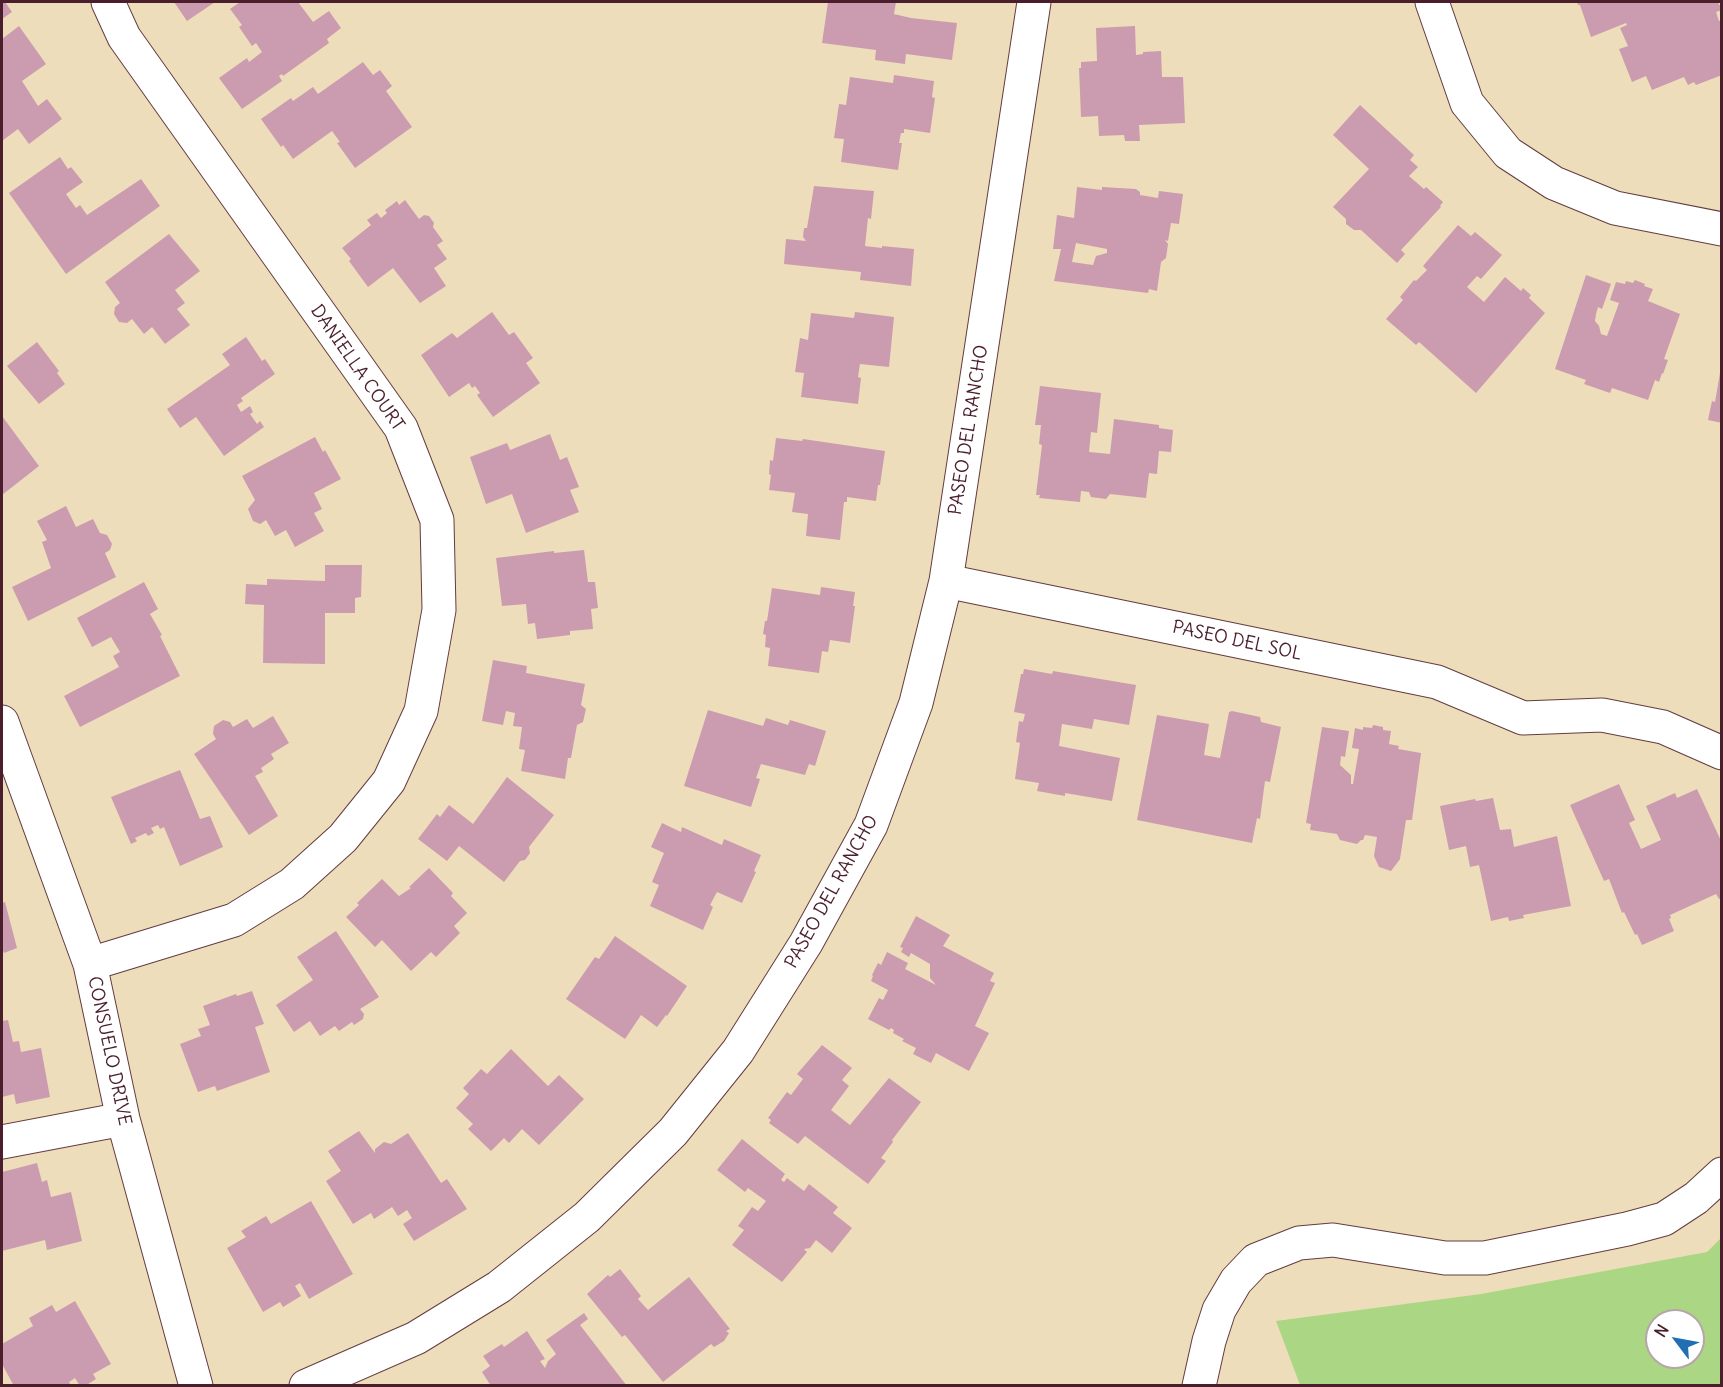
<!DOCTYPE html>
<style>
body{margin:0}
#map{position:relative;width:1723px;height:1387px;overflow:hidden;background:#eeddba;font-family:Delius,sans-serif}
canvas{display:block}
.frame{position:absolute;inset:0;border:3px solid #4a1f2b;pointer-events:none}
.north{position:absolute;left:1645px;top:1309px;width:60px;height:60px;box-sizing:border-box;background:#fff;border:2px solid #b7a5aa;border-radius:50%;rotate:302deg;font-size:16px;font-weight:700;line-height:24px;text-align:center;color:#4a1f2b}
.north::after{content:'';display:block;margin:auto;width:21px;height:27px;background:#1f6fb2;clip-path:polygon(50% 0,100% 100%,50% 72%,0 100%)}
</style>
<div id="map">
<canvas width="1723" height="1387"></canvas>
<div class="frame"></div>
<div class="north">N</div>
</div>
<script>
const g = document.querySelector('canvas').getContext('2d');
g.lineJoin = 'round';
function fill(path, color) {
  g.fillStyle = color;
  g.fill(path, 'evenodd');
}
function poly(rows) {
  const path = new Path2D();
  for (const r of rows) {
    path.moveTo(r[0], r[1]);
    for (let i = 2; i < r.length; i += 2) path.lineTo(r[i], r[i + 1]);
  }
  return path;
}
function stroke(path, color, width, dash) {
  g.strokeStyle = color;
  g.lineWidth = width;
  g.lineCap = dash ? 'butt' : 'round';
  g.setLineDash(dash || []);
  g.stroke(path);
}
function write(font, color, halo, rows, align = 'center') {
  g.font = font + ' Delius,sans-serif';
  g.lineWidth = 4.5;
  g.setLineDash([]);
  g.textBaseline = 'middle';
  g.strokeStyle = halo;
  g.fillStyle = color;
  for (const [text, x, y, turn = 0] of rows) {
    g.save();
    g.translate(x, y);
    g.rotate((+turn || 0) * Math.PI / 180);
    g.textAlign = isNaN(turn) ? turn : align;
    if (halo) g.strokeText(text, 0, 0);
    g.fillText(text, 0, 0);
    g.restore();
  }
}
fill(poly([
 [1721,1238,1721,1385,1300,1385,1276,1321,1481,1294,1707,1252],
 [1657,1321,1693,1321,1693,1357,1657,1357]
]), '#abd784');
fill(poly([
 [2,2,5,2,12,12,2,19],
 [174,2,215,2,187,21],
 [240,2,298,2,313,22,329,11,341,28,327,39,329,43,283,76,282,74,279,76,282,81,242,109,219,78,247,58,249,62,262,52,256,43,252,46,239,27,242,25,230,9],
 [828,2,896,2,894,14,911,18,957,23,952,60,906,54,905,64,875,60,876,50,822,43],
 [1577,2,1718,2,1719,5,1722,4,1722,10,1716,12,1719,21,1722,20,1722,75,1696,85,1694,82,1688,85,1684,77,1652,90,1646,76,1632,82,1619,49,1628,46,1620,28,1627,25,1626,23,1591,37,1580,5,1578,5],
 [19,26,46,64,22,81,38,106,47,99,62,119,29,144,18,129,2,141,2,39],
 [1135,26,1136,55,1143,54,1143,52,1161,51,1162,77,1183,77,1185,123,1139,125,1140,141,1125,141,1124,135,1099,136,1098,116,1081,117,1079,68,1081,68,1081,62,1097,61,1096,28],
 [363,62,373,75,380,70,392,86,386,91,412,127,355,168,337,143,340,142,332,131,293,159,283,145,281,147,261,119,291,98,293,101,313,87,318,94],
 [894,75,934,81,932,97,935,98,930,133,904,129,904,133,901,133,899,143,902,143,898,170,841,162,844,139,834,138,839,104,846,105,850,77,893,83],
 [1360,105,1414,155,1410,160,1418,167,1409,176,1424,189,1426,187,1443,202,1440,206,1441,207,1401,250,1405,254,1397,263,1361,230,1354,230,1346,224,1346,219,1333,207,1369,169,1333,135],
 [60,157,68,169,71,167,83,182,66,194,76,208,80,205,87,215,141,179,160,206,66,274,9,193],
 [814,186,874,191,871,219,868,218,865,246,882,248,882,246,914,249,911,286,860,280,861,272,784,264,786,239,806,241,803,237,804,228,807,228],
 [1077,187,1102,190,1102,187,1136,189,1140,192,1140,195,1158,198,1159,191,1183,194,1179,224,1171,223,1168,241,1165,240,1168,244,1166,258,1161,262,1157,291,1149,289,1148,293,1054,281,1061,249,1053,249,1057,215,1074,218],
 [1076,243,1107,249,1107,253,1096,256,1093,265,1072,262],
 [405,200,419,219,424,215,429,216,434,223,433,227,443,241,437,245,447,259,434,268,446,286,420,303,393,268,368,287,349,261,351,259,342,248,371,225,367,220,377,213,381,218,387,213,385,210,397,201,399,205],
 [1458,225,1471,236,1475,232,1502,255,1481,279,1477,276,1467,287,1484,302,1505,277,1521,291,1523,288,1531,295,1529,298,1545,313,1476,393,1419,342,1416,345,1386,319,1403,300,1400,297,1414,280,1416,281,1427,270,1423,266],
 [169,234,200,271,175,290,185,303,177,309,190,325,165,344,152,327,144,334,132,319,127,323,119,322,114,314,115,307,120,303,105,282],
 [1586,275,1611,284,1602,309,1598,307,1596,314,1595,321,1599,326,1601,334,1607,336,1619,303,1610,300,1616,282,1625,284,1626,281,1633,283,1635,280,1645,284,1644,286,1653,289,1648,301,1680,314,1664,359,1668,360,1663,374,1662,373,1659,382,1655,380,1648,400,1612,388,1610,393,1584,384,1586,380,1555,369],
 [492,312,509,335,514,332,533,358,526,363,540,383,493,417,477,395,480,393,475,386,472,388,469,383,449,397,421,355,452,333,457,338],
 [855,312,894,317,889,367,860,364,858,377,861,378,858,404,801,397,804,373,795,372,800,338,808,340,811,313,854,318],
 [246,337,262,361,265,359,275,374,241,398,243,401,237,405,241,412,250,406,253,412,250,414,257,424,260,421,264,427,224,456,196,417,180,428,167,409,230,365,222,354],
 [37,342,59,371,57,373,65,384,39,404,7,366],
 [1720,373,1722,373,1722,423,1708,420,1712,401,1715,402],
 [1040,386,1101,393,1097,433,1091,432,1089,452,1110,454,1114,419,1159,425,1159,428,1173,430,1171,452,1159,451,1157,474,1149,473,1146,498,1110,494,1106,499,1091,497,1089,492,1081,491,1080,502,1039,498,1040,495,1036,495,1042,445,1039,444,1041,425,1035,425],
 [2,416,39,466,2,495],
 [550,434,560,460,567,457,579,487,570,490,579,512,526,533,512,494,486,504,470,457,507,443,510,450],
 [315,437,323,452,325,450,341,479,314,493,322,509,314,513,324,531,295,547,286,530,275,536,266,520,260,524,253,521,248,509,255,500,242,476],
 [776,438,802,441,803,439,885,451,880,485,878,485,876,501,847,497,847,502,844,502,840,540,806,536,808,514,792,512,795,493,769,490,771,475,769,474,770,460,773,461],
 [66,506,76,527,93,519,100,533,107,535,112,544,110,550,105,553,116,577,28,621,12,587,51,568,42,542,47,540,37,521],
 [584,550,588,582,595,582,598,608,591,609,593,629,570,631,570,635,537,639,535,623,528,624,526,604,502,606,496,558,554,551,554,553],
 [325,565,362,565,361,597,355,598,355,613,325,613,325,664,263,663,264,605,245,604,246,584,267,585,267,579,325,581],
 [144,582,158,609,150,614,162,635,160,636,180,676,80,727,64,696,119,667,113,656,120,652,111,637,92,647,77,618],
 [821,587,855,592,853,606,855,606,850,643,830,640,828,652,822,651,819,673,768,666,770,648,765,647,766,635,763,634,765,621,767,621,772,588,820,595],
 [493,660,527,666,526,673,585,684,581,705,586,709,583,722,577,725,571,758,568,758,565,779,521,771,525,750,519,749,522,727,513,726,515,713,506,711,503,725,482,721],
 [1024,669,1052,674,1053,671,1136,685,1129,725,1094,719,1092,729,1062,724,1059,746,1120,758,1112,801,1065,793,1065,796,1037,791,1039,783,1015,779,1020,743,1016,742,1019,721,1023,722,1025,714,1014,712,1021,674,1023,674],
 [708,710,763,726,766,718,788,725,790,720,826,731,815,766,809,764,805,775,761,764,756,778,760,779,751,807,684,786],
 [1232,711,1260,717,1261,722,1281,727,1270,782,1265,781,1260,819,1257,818,1252,843,1137,820,1157,715,1209,724,1204,755,1220,758,1229,712],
 [273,716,289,743,271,754,274,759,261,768,263,772,255,776,278,816,249,835,194,754,216,739,213,734,214,726,223,720,230,722,233,727,247,719,253,728],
 [1373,725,1383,727,1383,730,1391,731,1389,744,1399,746,1398,749,1421,753,1412,820,1406,820,1400,859,1391,871,1379,867,1374,856,1377,837,1365,835,1363,840,1361,840,1357,844,1340,840,1337,834,1310,830,1311,824,1306,823,1322,727,1349,731,1345,757,1341,756,1340,765,1351,775,1351,784,1353,784,1359,749,1352,748,1355,728,1363,730,1363,727,1372,728],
 [180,770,200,819,210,816,223,847,180,866,164,827,160,829,158,825,151,828,154,833,148,836,146,833,135,838,137,841,131,844,111,797],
 [507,777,554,815,529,847,530,853,525,860,520,861,504,882,459,846,447,861,418,839,437,814,440,817,449,805,473,824],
 [1619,784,1635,820,1629,823,1641,849,1661,840,1646,806,1675,793,1677,798,1697,789,1722,843,1722,898,1719,899,1716,894,1670,915,1671,918,1669,919,1674,931,1642,945,1637,934,1635,935,1624,912,1622,913,1609,879,1604,881,1570,805],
 [1493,798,1500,830,1511,829,1514,847,1557,836,1571,906,1523,915,1524,918,1509,921,1508,917,1491,921,1479,865,1470,867,1466,846,1449,850,1440,806,1475,799,1476,801],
 [662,823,681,832,682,827,722,845,724,839,761,855,754,871,756,872,742,903,717,892,710,905,713,907,703,930,650,906,659,885,652,882,664,853,651,847],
 [429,868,453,893,451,896,467,913,454,926,460,933,436,957,431,952,411,971,382,940,375,947,346,917,359,905,357,903,382,879,399,896,411,888,409,887],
 [5,902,17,948,4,953,2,948,2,903],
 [916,916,950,935,943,946,994,973,990,981,995,983,975,1026,989,1033,969,1071,936,1053,931,1063,913,1054,916,1048,902,1041,904,1039,893,1033,894,1030,891,1028,889,1030,868,1019,879,998,883,1000,888,990,871,981,873,976,872,975,878,963,881,965,887,952,908,963,905,969,936,985,930,978,930,964,911,953,909,957,901,952,903,948,900,947],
 [336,931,379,997,360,1009,364,1014,363,1019,354,1025,352,1022,339,1031,335,1026,320,1036,310,1021,294,1032,276,1005,313,980,297,957],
 [615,936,687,986,667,1016,666,1015,657,1027,641,1015,625,1039,566,999,595,957,599,959],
 [252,991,264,1024,255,1027,270,1072,217,1091,215,1086,198,1092,180,1044,201,1036,198,1029,210,1025,203,1006,236,994,237,996],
 [8,1020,13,1042,19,1041,21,1052,41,1048,50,1097,16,1104,14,1094,2,1097,2,1021],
 [822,1045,852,1068,842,1080,849,1086,831,1110,850,1125,889,1078,921,1102,892,1140,893,1142,881,1158,886,1161,868,1184,805,1136,798,1144,769,1123,771,1120,768,1118,787,1092,791,1095,803,1079,797,1074],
 [511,1049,548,1086,559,1075,584,1099,539,1145,522,1129,509,1143,504,1138,491,1151,468,1129,473,1124,456,1108,469,1094,463,1088,481,1069,487,1074],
 [359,1131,375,1153,375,1149,384,1142,391,1144,408,1133,441,1183,447,1179,467,1209,414,1241,403,1224,412,1218,407,1210,398,1216,392,1207,374,1219,371,1213,353,1224,326,1181,341,1171,328,1151],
 [742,1139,785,1174,781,1180,784,1182,787,1178,804,1191,809,1184,838,1207,833,1213,852,1228,832,1253,816,1240,810,1248,804,1249,807,1252,782,1282,732,1245,744,1230,738,1226,752,1207,758,1211,766,1201,748,1188,745,1192,717,1170],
 [37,1163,42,1182,47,1180,51,1197,71,1192,82,1241,47,1250,45,1240,2,1251,2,1172],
 [311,1201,353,1274,309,1299,300,1283,295,1286,301,1296,283,1307,280,1302,263,1312,227,1248,246,1237,241,1231,266,1216,271,1224],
 [620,1269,641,1296,638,1299,648,1310,689,1277,730,1329,726,1331,729,1333,724,1341,714,1347,711,1344,663,1382,625,1335,622,1337,587,1294,608,1275,610,1277],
 [75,1301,111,1364,93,1374,96,1379,85,1386,80,1386,75,1378,69,1382,71,1386,14,1386,2,1364,2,1344,33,1326,29,1318,52,1305,56,1312],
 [584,1313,588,1319,580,1325,627,1386,491,1386,482,1372,490,1366,483,1356,502,1344,504,1347,527,1331,545,1359,540,1361,545,1368,548,1361,556,1354,546,1340]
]), '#cb9cb0');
const minor = poly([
 [1432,2,1467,103,1508,153,1554,183,1615,208,1722,229],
 [946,581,1437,682,1523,718,1602,715,1663,727,1722,753],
 [2,722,90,964,123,1119,196,1386],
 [90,964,234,920,292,884,343,838,389,781,421,711,439,610,437,520,401,428,124,37,108,2],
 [2,1142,123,1119],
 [306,1386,416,1338,499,1287,587,1217,673,1132,738,1051,806,943,871,825,916,703,946,581,1034,2],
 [1199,1386,1209,1341,1219,1310,1236,1281,1256,1260,1299,1243,1333,1240,1445,1258,1485,1258,1627,1229,1664,1219,1696,1198,1722,1174]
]);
stroke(minor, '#633c40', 35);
stroke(minor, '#fff', 33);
write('18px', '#4a1f2b', '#fff', [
 ["DANIELLA COURT",357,368,55],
 ["PASEO DEL RANCHO",969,430,-81],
 ["PASEO DEL SOL",1237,641,12],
 ["PASEO DEL RANCHO",832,892,-61],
 ["CONSUELO DRIVE",109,1051,78]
]);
</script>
